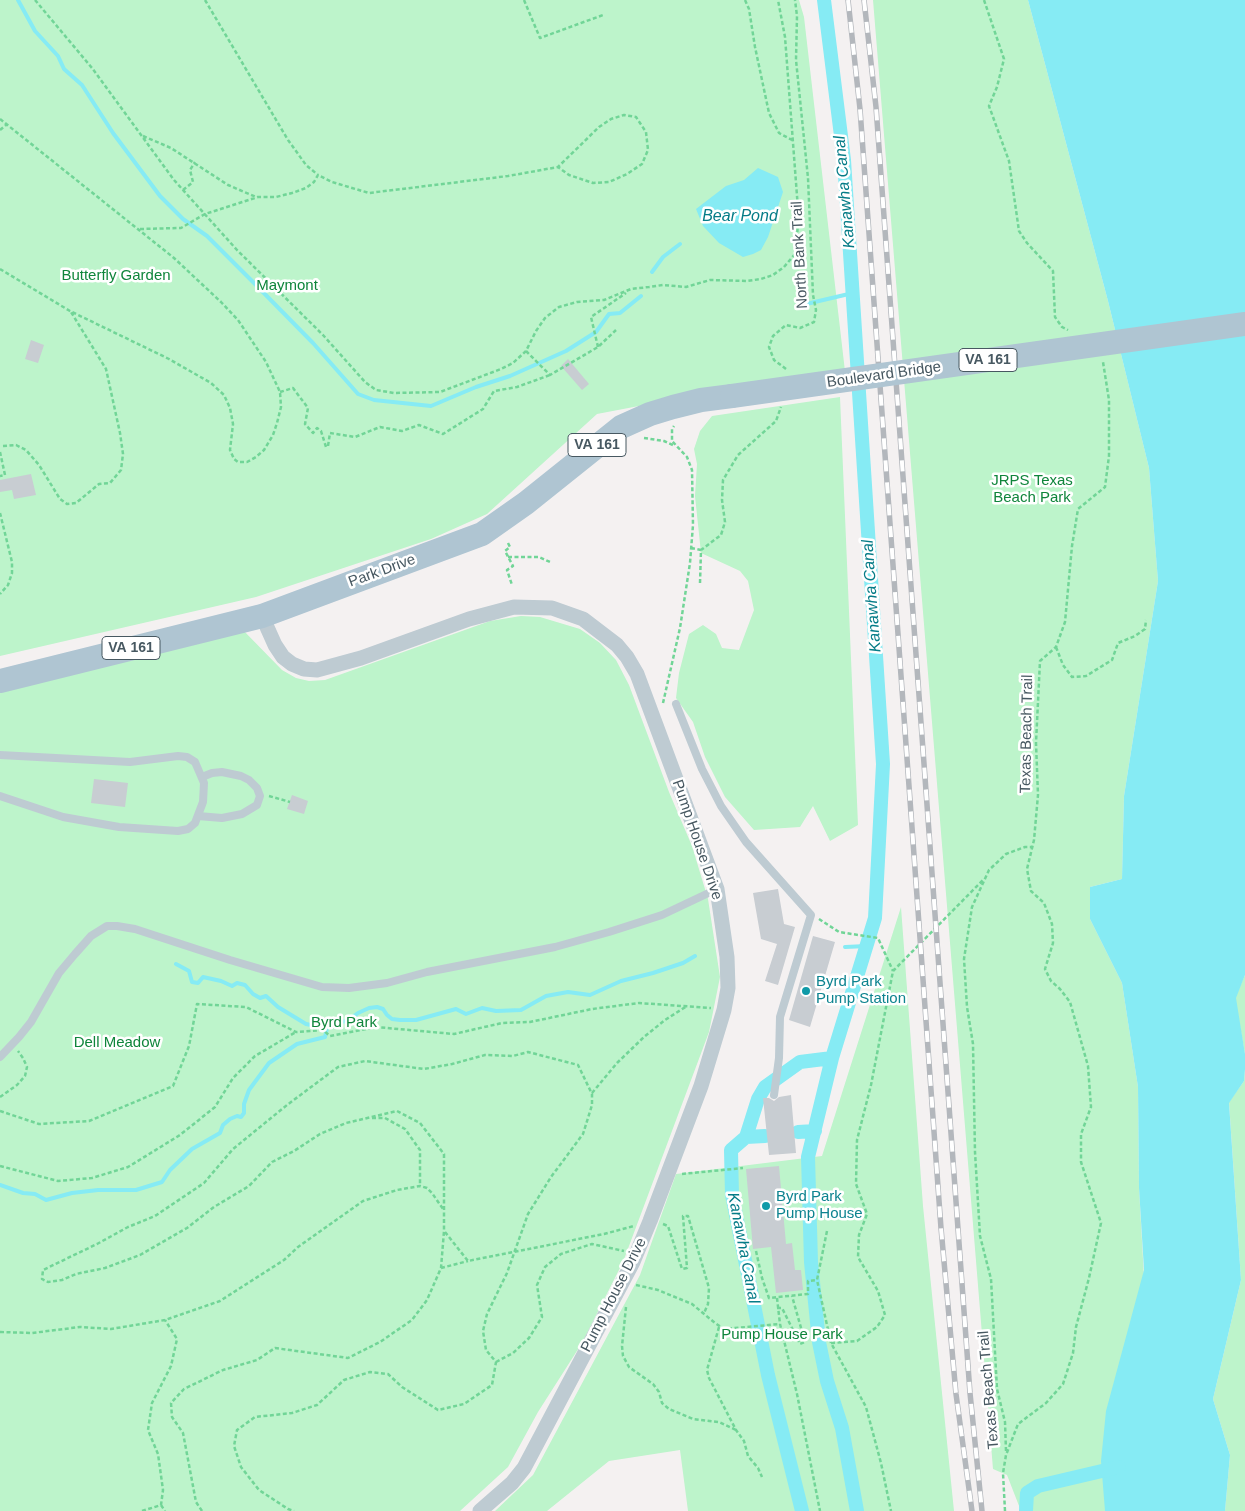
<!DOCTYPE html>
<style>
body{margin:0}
canvas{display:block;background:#f4f1f1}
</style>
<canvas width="1245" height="1511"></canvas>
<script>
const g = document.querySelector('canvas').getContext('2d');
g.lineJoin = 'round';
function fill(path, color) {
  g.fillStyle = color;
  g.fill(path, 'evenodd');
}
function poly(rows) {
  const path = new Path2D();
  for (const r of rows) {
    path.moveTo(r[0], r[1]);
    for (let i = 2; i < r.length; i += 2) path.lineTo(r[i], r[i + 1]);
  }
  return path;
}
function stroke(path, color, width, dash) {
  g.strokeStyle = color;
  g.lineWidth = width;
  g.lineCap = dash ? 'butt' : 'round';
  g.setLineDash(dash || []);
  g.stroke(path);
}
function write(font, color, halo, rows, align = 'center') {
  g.font = font + ' Helvetica,sans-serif';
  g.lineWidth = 5;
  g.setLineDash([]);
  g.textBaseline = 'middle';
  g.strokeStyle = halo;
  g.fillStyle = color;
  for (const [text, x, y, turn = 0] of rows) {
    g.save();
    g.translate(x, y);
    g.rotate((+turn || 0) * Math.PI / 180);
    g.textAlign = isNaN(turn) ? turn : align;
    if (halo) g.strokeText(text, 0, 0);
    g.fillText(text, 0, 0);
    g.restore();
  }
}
fill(poly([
 [0,0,799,0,804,17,846,380,707,393,597,414,487,514,431,539,256,597,0,656],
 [873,0,1028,0,1108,301,1149,468,1158,581,1124,796,1122,879,1090,887,1090,919,1122,983,1138,1087,1139,1188,1144,1277,1108,1511,1021,1511,1007,1475,993,1469],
 [840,397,858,825,830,841,813,806,800,827,754,830,725,797,705,757,693,722,676,698,679,673,689,634,703,625,716,634,722,648,739,650,754,610,748,581,740,571,701,553,695,496,697,464,694,449,700,431,712,416],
 [521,616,540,617,580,629,600,643,616,660,629,685,669,792,692,846,708,899,720,977,709,1032,623,1262,582,1343,538,1412,508,1467,460,1511,0,1511,0,690,242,629,282,670,296,678,309,681,325,680,490,621],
 [901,907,923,1206,954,1511,688,1511,680,1450,609,1461,547,1511,495,1511,533,1475,640,1275,676,1174,822,1156],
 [1245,975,1245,1054,1235,998],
 [1245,1069,1245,1511,1225,1511,1230,1455,1213,1399,1241,1280,1229,1102,1244,1081]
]), '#bdf4cb');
fill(poly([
 [1028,0,1245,0,1245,975,1236,998,1245,1054,1245,1069,1244,1081,1229,1103,1241,1280,1213,1399,1230,1455,1225,1511,1105,1511,1101,1461,1106,1411,1144,1270,1139,1188,1138,1087,1122,983,1090,919,1090,887,1122,879,1124,796,1158,581,1149,468,1108,301],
 [758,168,778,177,783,192,768,237,761,250,753,254,743,257,719,243,703,226,696,209,726,186,744,180]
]), '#86ebf4');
stroke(poly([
 [18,0,35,31,58,56,64,69,82,85,113,133,160,196,183,219,207,236,253,282,313,343,358,394,374,400,431,406,476,387,510,376,566,351,596,332,609,314,620,313,641,296],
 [652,272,663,257,680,244],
 [802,305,853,293],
 [845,947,867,946],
 [176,964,189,971,192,982,198,983,203,977,221,981,232,986,237,983,245,985,253,994,260,998,266,996,278,1007,306,1024,316,1026,323,1023,328,1024],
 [0,1185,23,1193,35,1194,46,1200,72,1193,98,1190,136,1190,162,1182,170,1170,192,1149,220,1133,223,1125,230,1119,237,1116,241,1117,244,1113,244,1104,249,1090,269,1063,297,1044,325,1037,328,1024,347,1021,358,1013,369,1008,377,1007,383,1009,387,1015,392,1019,400,1020,416,1020,456,1009,466,1014,482,1008,496,1011,521,1010,546,996,568,992,590,995,621,981,653,973,683,963,695,956]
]), '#86ebf4', 4);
stroke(poly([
 [832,1058,808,1157,811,1262,819,1342,827,1381,842,1428,857,1511],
 [798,1132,815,1131],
 [746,1137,765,1136],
 [802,1511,768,1375,732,1195,731,1150,746,1137,758,1099,765,1087,800,1062,832,1058,875,918,883,764,844,160,824,0],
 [1026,1511,1027,1493,1038,1486,1119,1467]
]), '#86ebf4', 14);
fill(poly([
 [31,340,44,345,38,363,25,359],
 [568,359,589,384,582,390,561,366],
 [31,474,36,495,14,499,12,490,0,492,0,480],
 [94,779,128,783,125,807,91,803],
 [292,795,308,801,304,814,287,809],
 [778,889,784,924,795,927,778,985,765,981,777,944,761,939,753,893],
 [813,936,835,942,810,1027,789,1020],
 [791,1095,796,1153,769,1155,763,1098,769,1098,774,1101,779,1097],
 [779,1166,786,1244,792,1243,795,1270,801,1270,803,1290,776,1293,771,1247,753,1249,746,1169]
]), '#c8cdd2');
stroke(poly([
 [35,0,92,68,174,180,237,250,323,335,365,382,376,390,394,393,440,392,501,369,513,363,526,351,536,331,545,318,559,307,577,302,604,300,631,289,649,287,663,285,686,287,710,280,747,281,761,279,773,275,784,267,795,254,797,246,798,209,785,37,778,0],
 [205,0,288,140,306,165,318,175],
 [524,0,540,38,603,15],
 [745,0,749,9,755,47,769,113,779,133,792,140],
 [984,0,1004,59,997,87,989,106,1009,161,1019,231,1027,243,1053,271,1055,317,1062,327,1068,330],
 [0,119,174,258,221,302,238,320,266,362,280,392,281,407,277,423,273,435,264,450,256,457,247,462,238,462,234,459,230,450,233,424,230,408,224,395,211,383,169,359,70,311,0,269],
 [0,130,6,125],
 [143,136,171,148,228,185,256,197],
 [183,190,193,182,190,170,195,162],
 [140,229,181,228,205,214,258,197,276,197,292,193,306,188,314,182,318,175,332,182,369,193,508,176,558,167,599,127,611,119,624,115,636,117,646,132,648,150,642,164,627,174,609,182,593,183,569,175,558,167],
 [598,347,591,317,626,293],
 [526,351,550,375,598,347,616,330],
 [786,369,774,360,769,347,773,336,786,325,800,328,814,322,816,310,813,295,808,178,796,60,797,16,795,0],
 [280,392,293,388,308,408,305,424,313,433,317,428,321,431,326,447,328,446,330,433,355,437,380,427,402,431,419,425,443,434,483,409,494,391,517,387,550,375],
 [644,438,664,441,675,446],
 [3,446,16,445,26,450,39,465,60,499,67,504,76,503,99,484,110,483,121,470,123,454,120,433,106,369,71,312],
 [0,452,5,475,0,476],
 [0,513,12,562,12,573,8,585,0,594],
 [508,543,510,547,505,551,513,566,507,570,512,585],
 [691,548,701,550],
 [508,557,539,557,550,562],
 [700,583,701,550,721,535,725,522,722,500,723,480,738,455,776,421,781,407],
 [1056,647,1063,665,1072,677,1086,676,1112,660,1118,643,1135,636,1145,629,1146,620],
 [663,703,680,628,690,563,693,525,692,470,687,457,672,441,672,429,674,426],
 [269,796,290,802],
 [819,919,839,932,878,938,893,971],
 [592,1093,617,1063,644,1037,665,1020,687,1006],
 [0,1097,17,1085,25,1076,27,1067,23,1058,18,1051],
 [0,1111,39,1124,89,1121,173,1086,189,1046,197,1004,246,1007,296,1032,323,1030,330,1036,376,1027,454,1034,502,1023,530,1022,592,1009,639,1003,711,1008],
 [372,1118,385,1118,405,1129,420,1150,420,1186],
 [0,1166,58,1181,92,1178,128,1167,180,1135,215,1107,233,1078,255,1056,296,1032],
 [682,1174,743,1168],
 [663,1224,668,1226,682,1269,687,1268,683,1216,688,1216,709,1288,708,1304,704,1313],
 [827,1231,817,1280,831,1343,866,1407,881,1463,891,1511],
 [445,1232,468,1261,604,1234,634,1226],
 [756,1251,762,1278,769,1298,808,1294,808,1281,817,1280],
 [441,1268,468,1261],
 [636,1285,658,1290,692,1304,715,1323,724,1329,780,1324],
 [777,1298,780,1324,797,1394,820,1511],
 [626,1307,622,1346,623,1356,629,1367,653,1384,659,1392,662,1403,669,1409,693,1419,719,1422,736,1430],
 [777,1308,782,1308,800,1344,805,1342,792,1296],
 [719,1327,707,1370,709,1378,736,1430,744,1441,748,1456,758,1468,762,1477],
 [0,1332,32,1333,80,1327,111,1329,165,1320,220,1301,284,1260,298,1247,363,1201,397,1190,420,1186,427,1188,432,1193,443,1209],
 [831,1343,857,1341,877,1327,885,1315,878,1291,858,1257,859,1235,867,1214,856,1184,857,1140,871,1085,893,971,983,880],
 [496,1362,513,1353,529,1338,542,1317,537,1285,545,1267,561,1254,592,1244,624,1251],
 [1006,1451,1005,1422,997,1389,991,1279,980,1236,975,1152,973,1044,967,1007,964,959,972,907,989,870,1006,854,1025,847,1032,847],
 [161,1505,165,1511],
 [142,1511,161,1505,163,1490,158,1454,148,1430,152,1403,171,1366,177,1339,165,1320],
 [202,1511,196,1502,183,1433,172,1417,171,1403,184,1389,223,1370,257,1360,275,1348,348,1358,380,1342,412,1320,427,1300,441,1268,444,1231,444,1154,420,1123,397,1111,346,1123,320,1134,294,1151,272,1162,249,1186,214,1207,187,1228,140,1255,105,1268,76,1274,62,1280,48,1282,42,1279,43,1270,97,1244,128,1227,155,1216,204,1183,233,1149,287,1105,338,1067,365,1061,424,1069,452,1064,485,1055,513,1056,528,1052,578,1065,592,1094,592,1105,583,1134,551,1177,528,1214,507,1273,487,1314,483,1331,486,1350,496,1362,492,1385,464,1404,438,1410,402,1387,388,1374,370,1372,344,1380,317,1405,292,1413,255,1417,237,1430,234,1446,241,1467,259,1490,288,1509,294,1511],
 [1005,1511,1003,1473,1006,1455,1018,1424,1046,1403,1063,1384,1073,1353,1076,1327,1089,1278,1101,1223,1081,1162,1081,1134,1091,1107,1088,1066,1070,1002,1060,989,1051,981,1045,969,1053,943,1052,924,1044,903,1031,891,1027,869,1034,840,1038,795,1036,743,1040,661,1056,647,1065,622,1072,546,1078,509,1105,487,1109,456,1109,400,1103,362]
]), '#71d597', 2.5, [4, 2.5]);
stroke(poly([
 [676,704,702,769,721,806,746,842,811,915,780,1017,779,1058,774,1095],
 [0,755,130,762,178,756,187,757,195,762,204,783,203,802,195,823,188,829,178,831,119,827,63,817,0,796],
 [198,816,222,818,242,814,257,805,260,796,257,788,249,780,241,776,222,772,212,773,202,777],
 [0,1057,19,1037,31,1022,59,973,75,954,91,936,107,926,117,926,135,929,230,960,322,987,349,988,387,983,427,972,555,947,609,932,662,915,717,889]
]), '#becbd2', 8);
stroke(poly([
 [262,616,275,645,283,657,292,664,304,669,317,670,361,658,469,619,514,607,552,608,583,619,617,645,627,657,637,674,717,889,727,957,728,988,724,1010,701,1086,650,1221,633,1262,524,1468,512,1483,480,1511]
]), '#becbd2', 15);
stroke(poly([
 [0,681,262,616,482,534,526,503,621,427,650,414,673,407,701,400,732,396]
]), '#afc5d2', 24);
const rail = poly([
 [848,0,860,109,941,1228,956,1394,972,1511],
 [864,0,876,107,970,1393,982,1511]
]);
stroke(rail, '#b3b7bc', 5.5);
stroke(rail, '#fff', 4, [11]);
stroke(poly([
 [732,396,1245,324]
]), '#afc5d2', 24);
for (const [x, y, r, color] of [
 [806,991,5,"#0f9aa8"],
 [766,1206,5,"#0f9aa8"]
]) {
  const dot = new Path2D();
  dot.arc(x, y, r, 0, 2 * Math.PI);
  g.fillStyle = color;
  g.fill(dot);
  stroke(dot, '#fff', 2);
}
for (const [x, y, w] of [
 [988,360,58],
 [597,445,58],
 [131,648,58]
]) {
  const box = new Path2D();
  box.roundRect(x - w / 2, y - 11.5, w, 23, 4);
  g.fillStyle = '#fff';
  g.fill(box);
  stroke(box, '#475861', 1);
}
write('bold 14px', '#475861', null, [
 ["VA 161",988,360],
 ["VA 161",597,445],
 ["VA 161",131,648]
]);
write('15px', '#475861', '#fff', [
 ["North Bank Trail",800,255,-93],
 ["Boulevard Bridge",884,375,-8],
 ["Park Drive",382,571,-20],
 ["Texas Beach Trail",1027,734,-89],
 ["Pump House Drive",697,840,71],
 ["Pump House Drive",614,1295,-63],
 ["Texas Beach Trail",989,1390,-95]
]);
write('15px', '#0f853b', '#fff', [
 ["Butterfly Garden",116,276],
 ["Maymont",287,286],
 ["JRPS Texas",1032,481],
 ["Beach Park",1032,498],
 ["Byrd Park",344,1023],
 ["Dell Meadow",117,1043],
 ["Pump House Park",782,1335]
]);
write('15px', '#0d838f', '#fff', [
 ["Byrd Park",816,982],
 ["Pump Station",816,999],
 ["Byrd Park",776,1197],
 ["Pump House",776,1214]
], 'left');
write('italic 16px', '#057c87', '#fff', [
 ["Kanawha Canal",845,192,-95],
 ["Bear Pond",740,217],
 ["Kanawha Canal",872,596,-94],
 ["Kanawha Canal",743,1248,79]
]);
</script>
